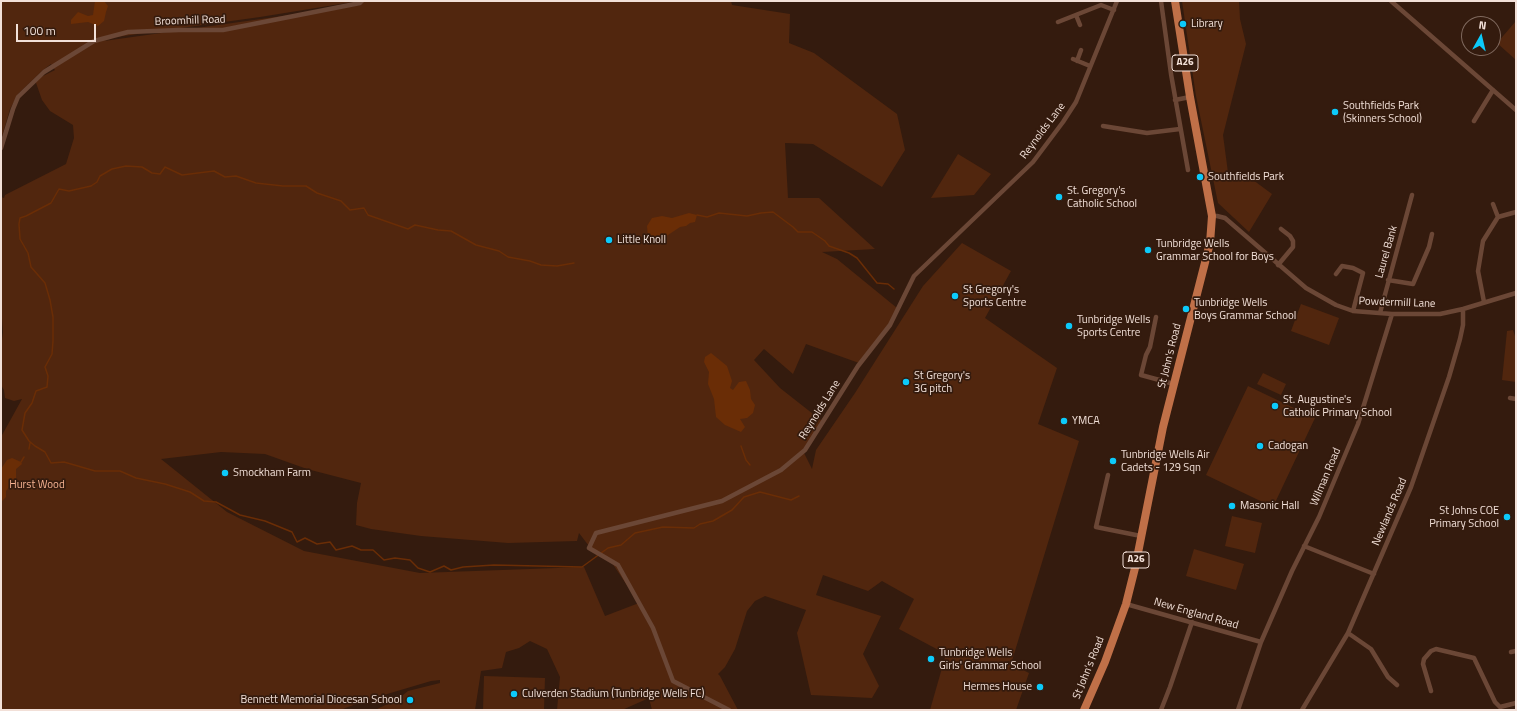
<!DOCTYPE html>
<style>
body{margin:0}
#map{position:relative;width:1517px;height:711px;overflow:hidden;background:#341b0e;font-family:"Titillium Web",sans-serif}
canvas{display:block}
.frame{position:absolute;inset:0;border:2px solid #f2e0d8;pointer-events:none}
.north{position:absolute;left:1461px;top:16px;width:40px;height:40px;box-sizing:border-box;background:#341b0e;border:1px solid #806a5f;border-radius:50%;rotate:8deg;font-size:11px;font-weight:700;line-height:16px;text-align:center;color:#f2e0d8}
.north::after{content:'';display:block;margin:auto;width:14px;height:18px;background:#0ccafa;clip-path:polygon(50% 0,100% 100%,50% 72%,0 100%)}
.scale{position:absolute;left:16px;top:24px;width:80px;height:18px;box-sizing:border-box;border:2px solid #f2e0d8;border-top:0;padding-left:5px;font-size:12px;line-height:14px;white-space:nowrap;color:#f2e0d8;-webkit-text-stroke:3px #341b0e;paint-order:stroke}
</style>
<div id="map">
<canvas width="1517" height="711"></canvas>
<div class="frame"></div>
<div class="north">N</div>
<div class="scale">100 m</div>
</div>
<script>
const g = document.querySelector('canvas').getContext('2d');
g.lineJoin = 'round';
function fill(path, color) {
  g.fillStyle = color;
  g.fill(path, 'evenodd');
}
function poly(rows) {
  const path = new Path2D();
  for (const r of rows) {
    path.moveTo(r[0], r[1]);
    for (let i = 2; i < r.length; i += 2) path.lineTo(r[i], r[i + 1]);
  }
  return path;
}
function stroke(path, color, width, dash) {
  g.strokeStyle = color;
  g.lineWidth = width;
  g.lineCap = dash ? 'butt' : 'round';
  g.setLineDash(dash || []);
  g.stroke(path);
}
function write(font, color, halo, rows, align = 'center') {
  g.font = font + ' "Titillium Web",sans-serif';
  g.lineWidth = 3.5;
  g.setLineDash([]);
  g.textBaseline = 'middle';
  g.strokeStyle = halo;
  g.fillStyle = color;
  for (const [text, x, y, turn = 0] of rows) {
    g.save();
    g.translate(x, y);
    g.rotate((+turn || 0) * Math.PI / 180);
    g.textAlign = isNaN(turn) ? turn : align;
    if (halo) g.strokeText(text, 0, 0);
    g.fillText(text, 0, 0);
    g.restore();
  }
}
fill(poly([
 [1,1,359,1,260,17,116,37,104,41,361,5,364,1,731,1,732,5,790,14,789,43,814,53,897,114,905,150,882,187,813,144,785,143,788,198,819,198,875,249,822,252,837,259,897,308,890,324,859,363,806,344,793,374,764,349,754,360,780,388,822,421,803,451,812,469,816,450,855,393,923,286,962,243,1011,271,985,318,1057,368,1038,424,1079,441,1011,664,1029,673,1016,710,930,710,946,654,899,629,914,599,882,581,868,591,823,575,816,595,881,616,863,654,879,686,872,698,811,695,797,633,806,610,765,596,755,601,747,611,735,649,725,667,718,674,720,676,738,710,652,710,649,698,622,710,557,710,560,677,547,649,530,641,519,648,506,652,502,668,481,671,475,710,375,710,398,699,408,691,440,683,440,680,431,681,367,700,340,710,1,710,1,437,22,399,14,401,5,398,4,390,1,385,1,348,3,332,1,305,1,197,4,198,5,195,66,164,74,138,73,125,50,111,42,100,35,80,55,70,51,64,43,70,19,93,10,109,1,140],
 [221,452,265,454,307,469,361,483,357,503,356,525,371,529,421,536,508,543,577,541,579,533,592,550,610,560,639,603,605,616,584,567,420,573,304,551,227,512,161,459],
 [1182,1,1239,1,1240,19,1246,44,1223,135,1229,180,1249,177,1272,194,1249,232,1218,203,1196,96],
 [1516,21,1516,60,1497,43],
 [958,154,991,174,974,195,931,198],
 [1301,304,1339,318,1329,345,1291,331],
 [1513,330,1516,339,1516,382,1502,380,1507,331],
 [1263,373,1286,384,1281,395,1257,384],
 [1248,386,1315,418,1273,507,1206,475],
 [1232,516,1262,523,1255,553,1225,546],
 [1194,549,1244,564,1236,590,1186,576],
 [484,676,545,678,544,710,483,710]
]), '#51260e');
fill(poly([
 [95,1,104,1,108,6,106,12,104,21,98,26,88,22,71,24,71,20,78,12,88,16,93,15],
 [689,213,697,215,695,222,690,223,686,226,680,227,662,239,653,242,648,237,647,226,652,218,662,216,672,218],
 [711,353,727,366,732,381,730,388,733,390,739,382,746,381,750,390,751,399,755,405,753,413,747,418,740,419,745,427,741,432,725,425,716,417,714,399,708,384,709,372,704,362,705,357],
 [12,458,21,462,22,464,16,469,16,481,14,485,9,487,6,491,6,497,1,502,1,469,7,460]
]), '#6a2d06');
stroke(poly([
 [697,215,707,217,719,213,747,216,761,213,773,212,793,227,798,232,812,232,825,241,829,246,849,253,857,258,877,283,888,284,894,289],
 [574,263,557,266,541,265,530,261,508,257,499,251,476,245,451,231,438,230,415,225,408,229,368,215,364,208,350,210,341,201,317,193,306,186,283,186,256,183,236,176,225,177,214,171,182,175,165,167,160,174,152,173,142,167,126,166,112,169,100,176,97,182,91,186,69,191,59,189,51,203,26,216,20,218,19,224,20,239,28,253,31,267,45,283,50,300,53,317,53,341,52,354,45,367,48,376,47,387,36,391,32,403,25,413,22,430,29,441,35,446,45,452,51,463,64,462,95,471,120,471,136,478,165,484,190,492,204,501,216,502,240,515,265,521,292,532,297,542,305,538,317,544,330,542,336,550,352,546,361,550,373,550,384,560,395,558,410,560,418,568,430,572,444,566,451,570,463,567,494,565,582,567,608,548,621,545,635,533,663,527,694,528,700,524,713,521,732,510,744,497,760,492,791,500,799,496],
 [741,446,746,460,750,465],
 [29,449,30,443],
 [21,462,24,457]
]), '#6a2d06', 1.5);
stroke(poly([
 [1161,1,1171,74,1188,170],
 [1391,1,1516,110],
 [1076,15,1080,25],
 [1058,22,1101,5,1114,10],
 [1073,59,1090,66],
 [1077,61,1081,50],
 [1175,100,1190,97],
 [1474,121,1493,90],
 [1103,126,1147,133,1180,129],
 [1,148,13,109,18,97,44,72,94,41,128,32,179,30,223,30,360,3,362,1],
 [1493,204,1498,217],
 [1212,216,1217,216,1225,218,1306,288,1336,305,1353,311,1392,314,1440,314,1463,309,1516,293],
 [1278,265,1293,247,1293,241,1290,236,1281,229],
 [1336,274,1342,266,1353,268,1363,273,1353,311],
 [1388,280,1413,284,1429,247,1432,234],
 [1484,302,1478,271,1483,241,1498,217,1516,212],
 [1380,313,1412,195],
 [1156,317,1150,347,1146,355,1141,375,1174,384],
 [1510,398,1516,399],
 [1108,475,1096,527,1141,536],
 [1304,546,1374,574],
 [1126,604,1261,642],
 [1348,633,1371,649,1388,677,1397,685],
 [1511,652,1516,651],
 [1431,691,1423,664,1424,659,1431,651,1436,649,1474,658,1495,702,1500,707],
 [1500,707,1516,703],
 [729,710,673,681,653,628,618,565,589,548,596,533,722,501,781,470,805,450,858,366,890,325,914,276,1033,162,1063,122,1076,102,1117,1],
 [1161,710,1170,687,1192,622],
 [1238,710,1261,642,1292,571,1319,517,1358,424,1392,314],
 [1302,710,1348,633,1411,487,1449,377,1460,339,1463,325,1463,309]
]), '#6b4736', 4.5);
stroke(poly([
 [1084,710,1105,662,1126,604,1135,568,1163,427,1210,243,1212,216,1190,97,1175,1]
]), '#c07048', 8);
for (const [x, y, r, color] of [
 [1183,24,4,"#0ccafa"],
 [1335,112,4,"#0ccafa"],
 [1200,177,4,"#0ccafa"],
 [1059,197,4,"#0ccafa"],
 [609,240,4,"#0ccafa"],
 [1148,250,4,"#0ccafa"],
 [955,296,4,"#0ccafa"],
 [1186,309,4,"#0ccafa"],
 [1069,326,4,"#0ccafa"],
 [906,382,4,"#0ccafa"],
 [1275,406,4,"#0ccafa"],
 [1064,421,4,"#0ccafa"],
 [1260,446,4,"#0ccafa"],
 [1113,461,4,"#0ccafa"],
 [225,473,4,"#0ccafa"],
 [1232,506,4,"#0ccafa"],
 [1507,517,4,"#0ccafa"],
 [931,659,4,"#0ccafa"],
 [1040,687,4,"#0ccafa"],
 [514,694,4,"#0ccafa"],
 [410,700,4,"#0ccafa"]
]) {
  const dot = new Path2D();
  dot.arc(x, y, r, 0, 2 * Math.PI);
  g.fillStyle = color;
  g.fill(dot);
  stroke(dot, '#341b0e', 1.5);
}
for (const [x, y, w] of [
 [1185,63,26],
 [1136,560,26]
]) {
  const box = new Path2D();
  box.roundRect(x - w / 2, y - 8, w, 16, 3);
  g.fillStyle = '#341b0e';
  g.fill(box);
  stroke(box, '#f2e0d8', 1);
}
write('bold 10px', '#f2e0d8', null, [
 ["A26",1185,63],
 ["A26",1136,560]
]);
write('11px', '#f2e0d8', '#341b0e', [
 ["Broomhill Road",190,21,-2],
 ["Reynolds Lane",1043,131,-53],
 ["Laurel Bank",1387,252,-74],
 ["Powdermill Lane",1397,303,2],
 ["St John's Road",1170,356,-76],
 ["Reynolds Lane",820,410,-58],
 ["Wilman Road",1326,477,-67],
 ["Newlands Road",1390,512,-67],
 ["New England Road",1196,614,16],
 ["St John's Road",1089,668,-68]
]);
write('11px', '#f2e0d8', '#341b0e', [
 ["Library",1191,24],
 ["Southfields Park",1343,106],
 ["(Skinners School)",1343,119],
 ["Southfields Park",1208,177],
 ["St. Gregory's",1067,191],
 ["Catholic School",1067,204],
 ["Little Knoll",617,240],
 ["Tunbridge Wells",1156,244],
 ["Grammar School for Boys",1156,257],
 ["St Gregory's",963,290],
 ["Sports Centre",963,303],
 ["Tunbridge Wells",1194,303],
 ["Boys Grammar School",1194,316],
 ["Tunbridge Wells",1077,320],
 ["Sports Centre",1077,333],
 ["St Gregory's",914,376],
 ["3G pitch",914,389],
 ["St. Augustine's",1283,400],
 ["Catholic Primary School",1283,413],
 ["YMCA",1072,421],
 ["Cadogan",1268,446],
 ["Tunbridge Wells Air",1121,455],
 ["Cadets - 129 Sqn",1121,468],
 ["Smockham Farm",233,473],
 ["Masonic Hall",1240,506],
 ["St Johns COE",1499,511,"right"],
 ["Primary School",1499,524,"right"],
 ["Tunbridge Wells",939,653],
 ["Girls' Grammar School",939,666],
 ["Hermes House",1032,687,"right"],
 ["Culverden Stadium (Tunbridge Wells FC)",522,694],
 ["Bennett Memorial Diocesan School",402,700,"right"]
], 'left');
write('11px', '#f6b291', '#341b0e', [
 ["Hurst Wood",37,485]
]);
</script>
